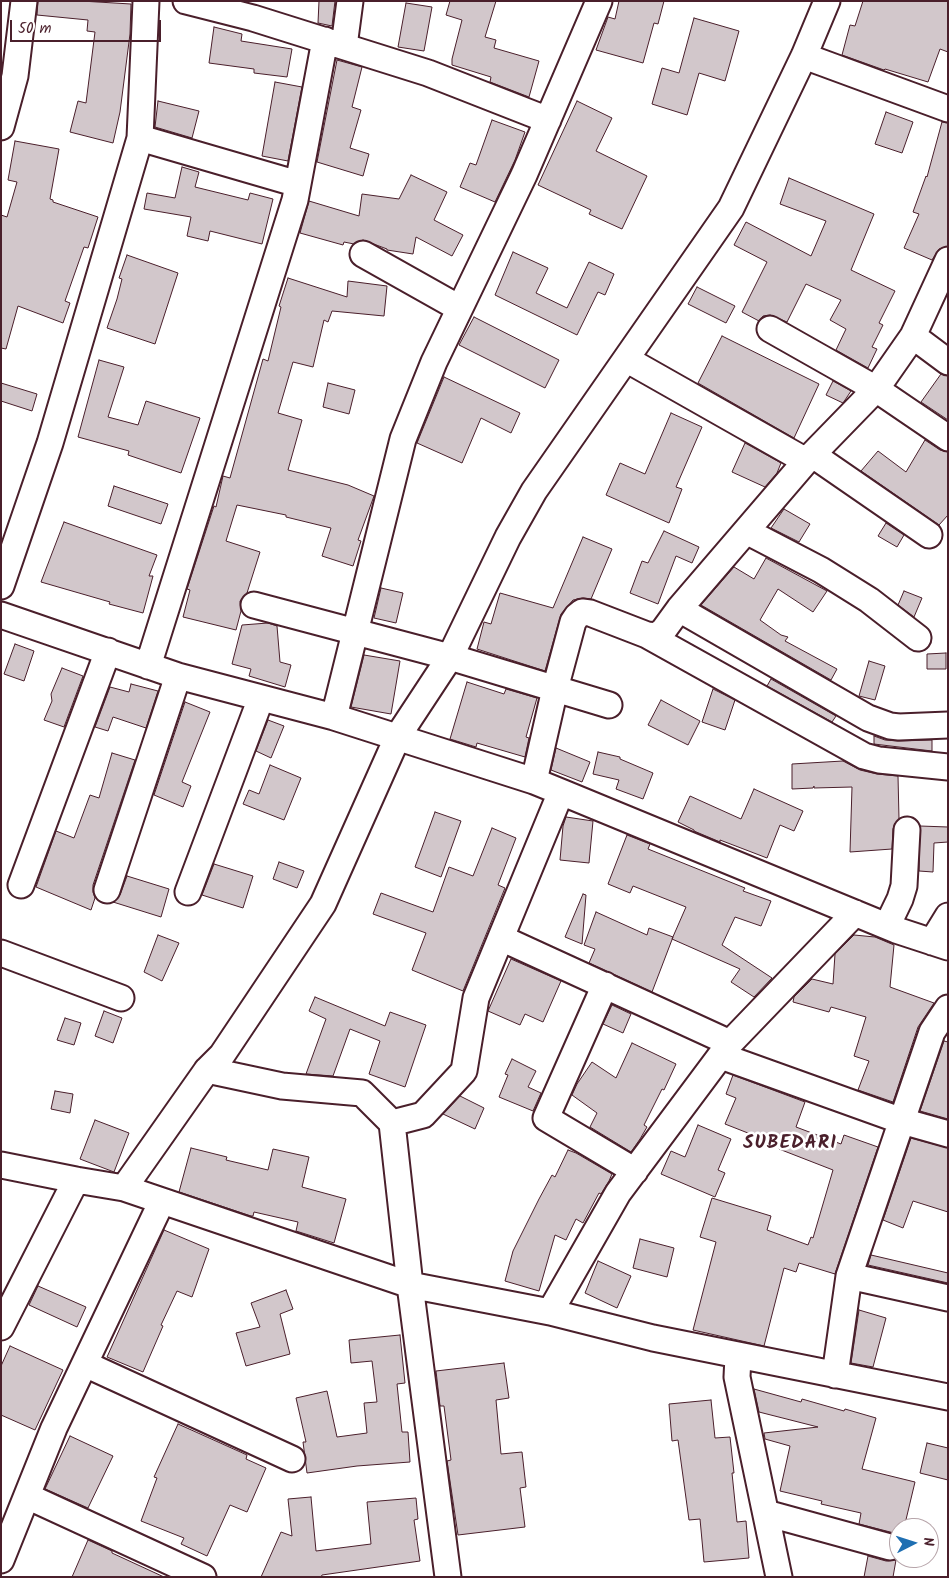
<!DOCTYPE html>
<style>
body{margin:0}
#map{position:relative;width:949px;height:1578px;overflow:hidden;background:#fff;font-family:Kalam,sans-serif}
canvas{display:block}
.frame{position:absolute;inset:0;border:2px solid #4a1f2b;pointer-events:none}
.north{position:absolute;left:889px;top:1518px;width:50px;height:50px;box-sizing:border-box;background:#fff;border:1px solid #b7a5aa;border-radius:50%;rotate:85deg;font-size:14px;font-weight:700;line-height:20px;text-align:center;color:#4a1f2b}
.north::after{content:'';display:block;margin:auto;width:18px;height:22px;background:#1f6fb2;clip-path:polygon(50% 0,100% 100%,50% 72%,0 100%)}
.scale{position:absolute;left:10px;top:20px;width:151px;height:22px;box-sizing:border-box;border:2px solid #4a1f2b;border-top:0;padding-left:6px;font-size:15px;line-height:18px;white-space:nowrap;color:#4a1f2b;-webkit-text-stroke:4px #fff;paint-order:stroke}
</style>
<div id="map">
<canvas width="949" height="1578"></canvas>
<div class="frame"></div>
<div class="north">N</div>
<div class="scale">50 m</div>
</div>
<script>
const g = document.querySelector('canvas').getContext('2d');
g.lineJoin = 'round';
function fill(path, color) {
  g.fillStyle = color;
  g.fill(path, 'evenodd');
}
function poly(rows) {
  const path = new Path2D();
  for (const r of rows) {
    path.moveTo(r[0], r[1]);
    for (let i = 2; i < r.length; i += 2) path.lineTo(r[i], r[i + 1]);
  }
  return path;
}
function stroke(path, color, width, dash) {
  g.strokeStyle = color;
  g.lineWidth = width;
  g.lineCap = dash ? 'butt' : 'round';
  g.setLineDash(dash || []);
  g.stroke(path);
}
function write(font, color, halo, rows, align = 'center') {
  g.font = font + ' Kalam,sans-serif';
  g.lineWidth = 5;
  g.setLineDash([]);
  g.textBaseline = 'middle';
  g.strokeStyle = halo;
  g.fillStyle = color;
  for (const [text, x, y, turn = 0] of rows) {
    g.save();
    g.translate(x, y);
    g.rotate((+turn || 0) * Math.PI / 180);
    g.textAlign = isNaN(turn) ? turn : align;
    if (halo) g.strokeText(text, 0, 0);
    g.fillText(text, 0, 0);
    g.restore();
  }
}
const building = poly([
 [38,1,81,1,131,4,130,34,120,112,113,143,70,132,78,101,86,103,95,32,87,31,88,20,37,15,38,1],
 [319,1,335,1,332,26,318,23,319,1],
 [450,1,496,1,485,37,496,40,494,48,539,61,529,97,490,82,491,77,452,65,452,59,462,20,446,15,450,1],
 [619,1,664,1,658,24,654,23,643,63,596,50,608,17,615,19,619,1],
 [863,1,948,1,948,52,940,49,928,82,885,69,884,70,842,55,850,25,855,26,863,1],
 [406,3,432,7,424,51,398,47,406,3],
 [694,18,739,31,725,81,699,73,687,115,652,104,662,68,679,73,694,18],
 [214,27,242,34,241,41,292,49,287,77,254,73,254,69,209,63,214,27],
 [337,60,362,67,352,107,361,110,350,148,369,154,363,176,317,162,337,60],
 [275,82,302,87,288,161,262,156,275,82],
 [158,101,199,111,192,138,155,127,158,101],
 [577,101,612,118,596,151,647,176,622,229,589,214,591,210,538,185,577,101],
 [886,112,913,122,902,153,875,144,886,112],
 [492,120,525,132,515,160,495,202,460,187,470,163,476,165,492,120],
 [942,122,948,123,948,246,939,249,932,260,904,248,919,214,913,212,926,176,927,177,942,122],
 [15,141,59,149,50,199,53,200,53,202,98,217,88,248,84,247,65,301,70,303,63,323,18,306,6,349,1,348,1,215,7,217,17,182,8,180,15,141],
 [182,167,199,172,195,187,248,200,250,193,273,199,262,244,210,231,208,241,187,236,191,217,144,209,147,193,175,198,182,167],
 [411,175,447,192,434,220,463,235,452,256,416,237,413,254,387,250,387,249,363,240,354,244,344,242,343,245,300,233,309,201,359,216,362,194,399,199,411,175],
 [789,178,874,214,851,270,895,291,879,323,883,325,872,347,877,349,868,368,836,350,846,329,830,320,841,300,806,284,787,322,770,315,763,316,759,321,742,312,767,262,734,245,746,222,811,256,826,221,780,204,789,178],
 [513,252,548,268,536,293,567,308,589,262,614,274,605,295,598,292,577,335,495,295,513,252],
 [127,255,178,273,155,344,107,328,117,299,122,279,119,278,127,255],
 [288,278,347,297,348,281,387,286,384,316,332,311,328,322,324,320,313,367,293,362,278,413,302,420,288,470,348,485,374,496,358,540,361,541,353,566,322,556,331,528,286,517,286,515,237,505,226,541,260,552,247,593,240,601,241,611,236,630,183,617,190,590,187,589,214,506,216,507,223,476,230,478,263,359,268,361,281,307,279,306,288,278],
 [697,287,735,306,726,323,688,304,697,287],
 [474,317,559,360,545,388,459,345,474,317],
 [722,336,819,384,794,438,698,383,722,336],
 [99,360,124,367,108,417,138,425,146,401,200,418,181,473,128,455,129,451,78,437,99,360],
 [941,374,948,376,948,420,921,402,941,374],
 [444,377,520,413,511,433,481,418,462,463,417,443,444,377],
 [833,381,851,391,843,403,826,395,833,381],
 [1,383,37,394,32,411,1,401,1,383],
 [328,383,355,390,349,414,323,407,328,383],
 [671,413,702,427,676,487,682,489,669,523,606,495,620,463,645,474,671,413],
 [925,440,940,450,948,452,948,515,939,525,861,471,878,451,906,472,925,440],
 [745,443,781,463,777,473,765,487,732,472,745,443],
 [114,486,168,504,161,524,108,506,114,486],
 [784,509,810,524,799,542,771,528,784,509],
 [64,522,157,555,149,576,153,576,143,613,109,604,110,602,41,582,64,522],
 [886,523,904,535,897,547,878,536,886,523],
 [664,531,699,547,692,563,676,556,658,604,630,593,642,561,648,563,664,531],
 [583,537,612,549,591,599,583,598,573,600,561,614,545,671,477,649,484,622,491,624,500,593,553,608,583,537],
 [766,558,827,591,813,612,778,589,760,620,781,635,788,637,785,641,837,669,831,680,701,605,734,567,754,579,766,558],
 [381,588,403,593,396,623,374,618,381,588],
 [904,591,922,598,914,617,898,605,904,591],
 [268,623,277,626,280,662,291,665,285,687,249,676,251,669,232,664,242,625,268,623],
 [15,644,34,651,24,681,4,674,15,644],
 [946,653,946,669,927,669,927,654,946,653],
 [364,655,400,661,391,714,351,707,364,655],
 [869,661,885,666,875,700,859,696,869,661],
 [62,668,83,676,64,727,44,720,52,701,51,694,62,668],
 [771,679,836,716,832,722,767,686,771,679],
 [467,682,504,694,506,689,537,698,526,737,529,738,525,757,477,743,476,747,450,739,467,682],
 [131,684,158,691,146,728,113,717,108,731,95,727,110,687,129,692,131,684],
 [713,689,735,700,725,730,702,722,713,689],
 [661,700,700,721,688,745,648,725,661,700],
 [185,702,210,712,182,782,191,786,183,807,154,795,185,702],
 [268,720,284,726,271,758,256,751,268,720],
 [874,736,885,740,898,741,932,740,932,751,874,744,874,736],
 [556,748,590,762,582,782,551,770,556,748],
 [598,752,620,757,620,759,653,773,643,799,616,789,619,780,593,774,598,752],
 [112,753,135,760,93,885,93,892,95,898,91,910,36,887,56,831,74,838,90,795,99,798,112,753],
 [843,761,860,770,877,774,898,776,899,819,895,823,893,829,892,849,850,852,852,787,814,788,814,786,813,788,792,789,792,764,843,761],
 [270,765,301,778,284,820,243,804,249,790,259,794,270,765],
 [754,789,803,811,794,831,780,825,767,858,720,840,720,842,694,831,694,830,678,822,690,796,741,819,754,789],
 [435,812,461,821,441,877,415,867,435,812],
 [566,817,593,821,589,863,560,860,563,826,566,817],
 [920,826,948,827,948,842,934,843,933,872,919,871,920,826],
 [492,828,516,838,498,885,505,888,463,991,412,970,426,933,373,914,381,893,433,912,449,867,473,876,492,828],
 [627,835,650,844,648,849,745,888,743,891,771,901,761,926,735,917,722,945,772,978,754,997,731,982,740,969,672,939,686,907,633,886,630,893,608,884,627,835],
 [279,862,304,871,297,888,273,879,279,862],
 [214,864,253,876,243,908,202,895,214,864],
 [127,876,169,889,161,917,113,902,120,895,127,876],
 [583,894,586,895,582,944,565,937,583,894],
 [596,912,647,935,649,928,673,937,652,992,589,963,595,949,584,945,596,912],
 [158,935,179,943,162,981,144,972,158,935],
 [854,935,875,937,894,945,890,987,934,1003,918,1027,893,1102,858,1090,869,1061,854,1056,866,1017,831,1007,829,1012,793,1002,794,997,812,979,833,984,835,954,854,935],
 [511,959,561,981,543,1022,525,1014,520,1025,488,1011,511,959],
 [315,997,385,1026,390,1012,426,1025,405,1087,369,1074,380,1041,350,1029,333,1076,306,1074,326,1019,309,1011,315,997],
 [612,1005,631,1014,623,1033,603,1024,612,1005],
 [104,1011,122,1018,113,1043,95,1036,104,1011],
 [65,1018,81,1023,74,1045,57,1040,65,1018],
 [944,1041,948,1042,948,1119,920,1111,944,1041],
 [632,1043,676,1064,664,1090,662,1089,644,1125,647,1127,640,1139,631,1152,590,1127,597,1113,572,1095,577,1084,592,1062,616,1078,632,1043],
 [512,1059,536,1071,528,1087,541,1093,533,1111,499,1097,508,1075,505,1074,512,1059],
 [733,1075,805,1102,796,1127,841,1144,844,1135,878,1147,835,1274,799,1263,796,1272,784,1268,764,1346,693,1330,716,1242,700,1237,712,1198,771,1216,767,1230,808,1245,811,1237,813,1238,833,1170,779,1149,781,1146,725,1124,736,1098,726,1094,733,1075],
 [55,1091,73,1094,70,1113,51,1109,55,1091],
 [460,1096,484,1108,475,1129,443,1114,460,1096],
 [95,1120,129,1133,114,1172,80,1159,95,1120],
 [698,1125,731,1139,718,1170,725,1173,715,1197,661,1174,671,1151,685,1157,698,1125],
 [911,1138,948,1148,948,1212,913,1201,903,1228,883,1220,911,1138],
 [191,1148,227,1157,226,1160,268,1170,273,1149,309,1157,302,1187,346,1199,334,1243,296,1231,298,1222,254,1212,253,1216,251,1216,179,1192,191,1148],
 [568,1150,576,1153,612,1174,609,1181,601,1194,599,1193,583,1223,576,1219,566,1240,555,1235,539,1291,505,1281,513,1251,539,1199,552,1175,555,1177,568,1150],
 [164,1230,209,1249,192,1297,177,1291,161,1325,163,1326,143,1372,107,1357,164,1230],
 [640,1239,674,1248,667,1277,633,1268,640,1239],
 [871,1255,948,1273,948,1283,868,1265,871,1255],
 [598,1261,631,1276,617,1308,585,1293,598,1261],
 [38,1286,86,1307,77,1327,29,1305,38,1286],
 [286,1290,293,1309,280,1314,290,1354,246,1366,236,1333,260,1327,251,1303,286,1290],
 [859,1310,886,1318,873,1367,851,1363,859,1310],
 [400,1335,405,1383,397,1384,402,1432,408,1432,410,1462,357,1466,307,1473,303,1442,306,1442,296,1398,327,1391,337,1437,367,1433,364,1403,377,1402,372,1361,351,1363,349,1340,400,1335],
 [10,1346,63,1370,35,1430,1,1415,1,1366,10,1346],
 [504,1363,509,1398,496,1400,501,1454,522,1452,526,1487,520,1488,525,1527,458,1535,447,1461,451,1460,444,1406,440,1406,436,1371,504,1363],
 [754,1389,801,1402,802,1399,844,1411,845,1409,876,1418,862,1469,915,1482,904,1528,899,1528,899,1536,894,1533,859,1524,861,1513,821,1504,822,1501,780,1491,790,1446,765,1439,764,1433,818,1427,759,1412,754,1389],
 [711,1400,715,1438,730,1437,734,1473,732,1473,737,1522,746,1521,749,1558,704,1562,700,1519,689,1520,678,1440,672,1441,669,1404,711,1400],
 [178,1424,247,1455,246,1459,266,1468,247,1512,230,1505,207,1556,181,1544,184,1538,141,1521,157,1478,154,1477,178,1424],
 [70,1436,113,1456,88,1508,45,1489,70,1436],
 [927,1443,948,1448,948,1480,920,1473,927,1443],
 [311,1497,316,1551,371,1544,367,1502,416,1498,418,1519,414,1520,420,1561,322,1575,321,1577,261,1577,281,1532,292,1536,288,1499,311,1497],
 [88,1540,112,1551,112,1553,164,1577,72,1577,88,1540],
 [868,1556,886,1561,896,1560,893,1577,864,1577,868,1556]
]);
fill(building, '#d2c7cb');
stroke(building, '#4a1f2b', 1);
const minor = poly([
 [186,1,253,18,428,73,548,120],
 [344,46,350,1],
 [804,56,948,109],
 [1,127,15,76,24,1],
 [140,138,298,184],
 [363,254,459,308],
 [770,329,876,389,948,438],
 [913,336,948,362],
 [626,359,806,461],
 [813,455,929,535],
 [746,531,821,570,869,600,918,638],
 [1,586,50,443,140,138,146,1],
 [254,605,450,657,609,705],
 [679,609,868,718,890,726,899,727,948,725],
 [1,615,178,676,334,717,534,781,555,689,573,622,577,616,582,612,590,613,647,635,656,636,663,631,679,609,806,461,876,389,913,336,948,260],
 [647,635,864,756,879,760,948,767],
 [148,666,295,200,325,40],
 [334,717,403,439,434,362,524,175,599,1],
 [561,792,896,930,948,947],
 [21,885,108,651],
 [107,890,178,676],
 [188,892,261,698],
 [887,926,900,899,904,886,907,830],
 [501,938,730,1043],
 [932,942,948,916],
 [1,953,121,998],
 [605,985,546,1118,635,1171],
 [948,1008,932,1032,849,1276,948,1298],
 [721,1056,902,1121,948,1134],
 [207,1070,282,1086,362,1093,392,1123],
 [1,1165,76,1180,124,1188,410,1285,550,1312,653,1338,948,1397],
 [124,1188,207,1070,222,1055,323,904,398,736,450,657,508,537,534,491,731,208,804,56,827,1],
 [550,1312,618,1193,730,1043,855,913],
 [1,1327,76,1180],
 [738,1356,737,1377,779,1577],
 [85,1364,292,1459],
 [835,1375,849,1276],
 [27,1496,203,1577],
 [766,1513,890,1547],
 [1,1560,54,1428,162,1201],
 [448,1577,410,1285,392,1123,423,1115,464,1071,476,998,561,792,534,781]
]);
stroke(minor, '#4a1f2b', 29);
stroke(minor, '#fff', 25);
g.letterSpacing = '1px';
write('bold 19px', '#4a1f2b', '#fff', [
 ["SUBEDARI",790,1145]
]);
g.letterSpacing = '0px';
</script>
